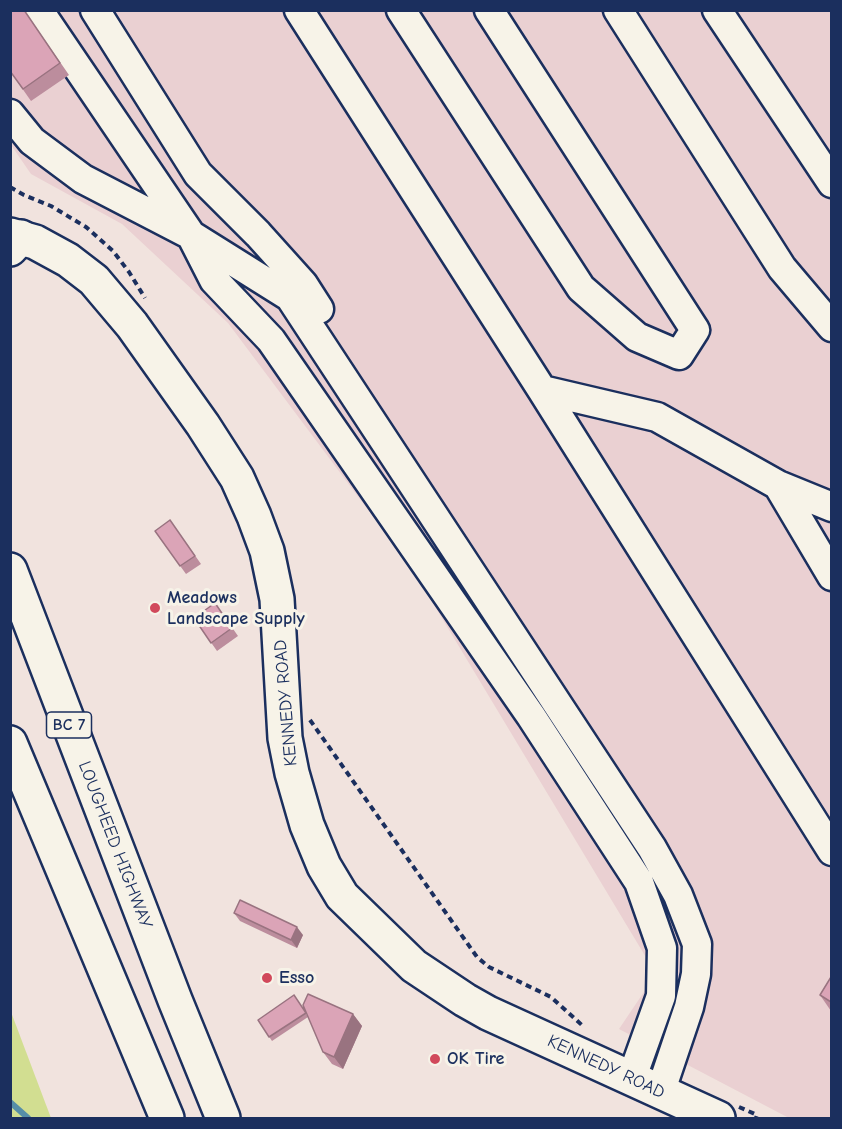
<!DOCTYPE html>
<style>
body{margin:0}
#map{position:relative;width:842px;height:1129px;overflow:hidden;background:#f1e3de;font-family:"Comic Neue",sans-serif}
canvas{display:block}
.frame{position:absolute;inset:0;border:12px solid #1b2f5e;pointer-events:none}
</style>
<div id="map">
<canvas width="842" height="1129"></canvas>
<div class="frame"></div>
</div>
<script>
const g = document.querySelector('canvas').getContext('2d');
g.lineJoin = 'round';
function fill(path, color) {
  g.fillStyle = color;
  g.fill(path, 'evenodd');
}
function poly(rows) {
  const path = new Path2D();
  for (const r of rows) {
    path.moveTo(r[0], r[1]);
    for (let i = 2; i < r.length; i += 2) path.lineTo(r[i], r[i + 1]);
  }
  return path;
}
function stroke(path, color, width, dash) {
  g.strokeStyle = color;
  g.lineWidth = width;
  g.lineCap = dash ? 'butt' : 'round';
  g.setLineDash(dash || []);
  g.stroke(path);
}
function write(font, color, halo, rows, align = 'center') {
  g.font = font + ' "Comic Neue",sans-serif';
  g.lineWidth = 6;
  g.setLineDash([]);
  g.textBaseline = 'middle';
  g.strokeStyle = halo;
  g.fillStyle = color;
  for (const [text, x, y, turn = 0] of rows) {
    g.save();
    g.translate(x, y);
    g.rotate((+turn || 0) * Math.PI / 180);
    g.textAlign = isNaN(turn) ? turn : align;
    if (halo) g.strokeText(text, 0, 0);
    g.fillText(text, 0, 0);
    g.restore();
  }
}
fill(poly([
 [10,11,831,11,831,1118,789,1118,619,1029,656,974,413,570,228,323,122,224,31,174,11,145]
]), '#ead0d2');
fill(poly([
 [10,1012,11,1012,51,1118,11,1118]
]), '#d2de91');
stroke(poly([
 [10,1102,28,1118]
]), '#568ea8', 6);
const minor = poly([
 [36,10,46,21,191,235,214,280,271,340,531,716,639,882,662,948,661,996,631,1080],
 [95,10,198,174,258,234,303,284,319,309],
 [299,10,542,390,832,851],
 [401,10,581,288,637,337,679,355,695,330,489,10],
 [618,10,782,268,832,327],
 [717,10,832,183],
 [10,114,32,141,83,179,191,235,290,297,652,848,678,895,697,944,696,974,689,1007,660,1093],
 [542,390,657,417,778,485,832,507],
 [778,485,832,576]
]);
const major = poly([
 [10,235,35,242,68,260,94,280,132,325,203,425,237,478,254,516,267,551,277,599,285,738,292,773,307,825,324,866,342,896,414,966,465,1000,488,1013,718,1118]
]);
const highway = poly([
 [10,249,21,237],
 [10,570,175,1000,223,1118],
 [10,743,167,1118]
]);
stroke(minor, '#1b2f5e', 33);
stroke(major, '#1b2f5e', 38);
stroke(highway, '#1b2f5e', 38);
stroke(poly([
 [10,187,24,195,51,206,86,227,113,251,129,272,145,298],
 [310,720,477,957,489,967,551,997,584,1027],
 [739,1107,757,1115,756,1118]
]), '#1b2f5e', 4, [6, 4.5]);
stroke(minor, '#f7f3e8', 28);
stroke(major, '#f7f3e8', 33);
stroke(highway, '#f7f3e8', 33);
fill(poly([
 [24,10,69,75,31,101,10,71],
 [170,520,201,564,186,574,155,531],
 [215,603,238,636,217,651,194,618],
 [234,913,303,935,297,948,240,921],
 [831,977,831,1011,820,995],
 [294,995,308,1017,272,1041,258,1020],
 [353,1014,362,1026,343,1069,332,1064,323,1052]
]), '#bc8d9d');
fill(poly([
 [297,927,303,935,297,948,291,940],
 [353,1014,362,1026,343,1069,334,1057]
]), '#997380');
const building = poly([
 [10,10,24,10,60,63,23,89,10,71,10,10],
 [170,520,195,556,180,566,155,531,170,520],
 [215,603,232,628,211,643,194,618,215,603],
 [240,900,297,927,291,940,234,913,240,900],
 [831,977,831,1002,820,995,831,977],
 [308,994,353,1014,334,1057,323,1052,303,1005,308,994],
 [294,995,306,1013,269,1037,258,1020,294,995]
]);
fill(building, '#dba4b7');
stroke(building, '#997380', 1.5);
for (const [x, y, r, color] of [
 [155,608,6,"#d1495b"],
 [267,978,6,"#d1495b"],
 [435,1059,6,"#d1495b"]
]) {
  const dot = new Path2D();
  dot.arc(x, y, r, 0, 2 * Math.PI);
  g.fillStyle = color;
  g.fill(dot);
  stroke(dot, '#f7f3e8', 2);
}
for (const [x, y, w] of [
 [69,725,45]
]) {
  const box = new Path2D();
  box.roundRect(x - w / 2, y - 13, w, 26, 4.5);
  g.fillStyle = '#f7f3e8';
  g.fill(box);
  stroke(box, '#1b2f5e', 1.5);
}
write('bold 16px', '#1b2f5e', null, [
 ["BC 7",69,725]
]);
write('bold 18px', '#1b2f5e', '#f7f3e8', [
 ["Meadows",167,598],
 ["Landscape Supply",167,619],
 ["Esso",279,978],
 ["OK Tire",447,1059]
], 'left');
write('18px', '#1b2f5e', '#f7f3e8', [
 ["KENNEDY ROAD",286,703,-95],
 ["LOUGHEED HIGHWAY",115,845,69],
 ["KENNEDY ROAD",606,1067,25]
]);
</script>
